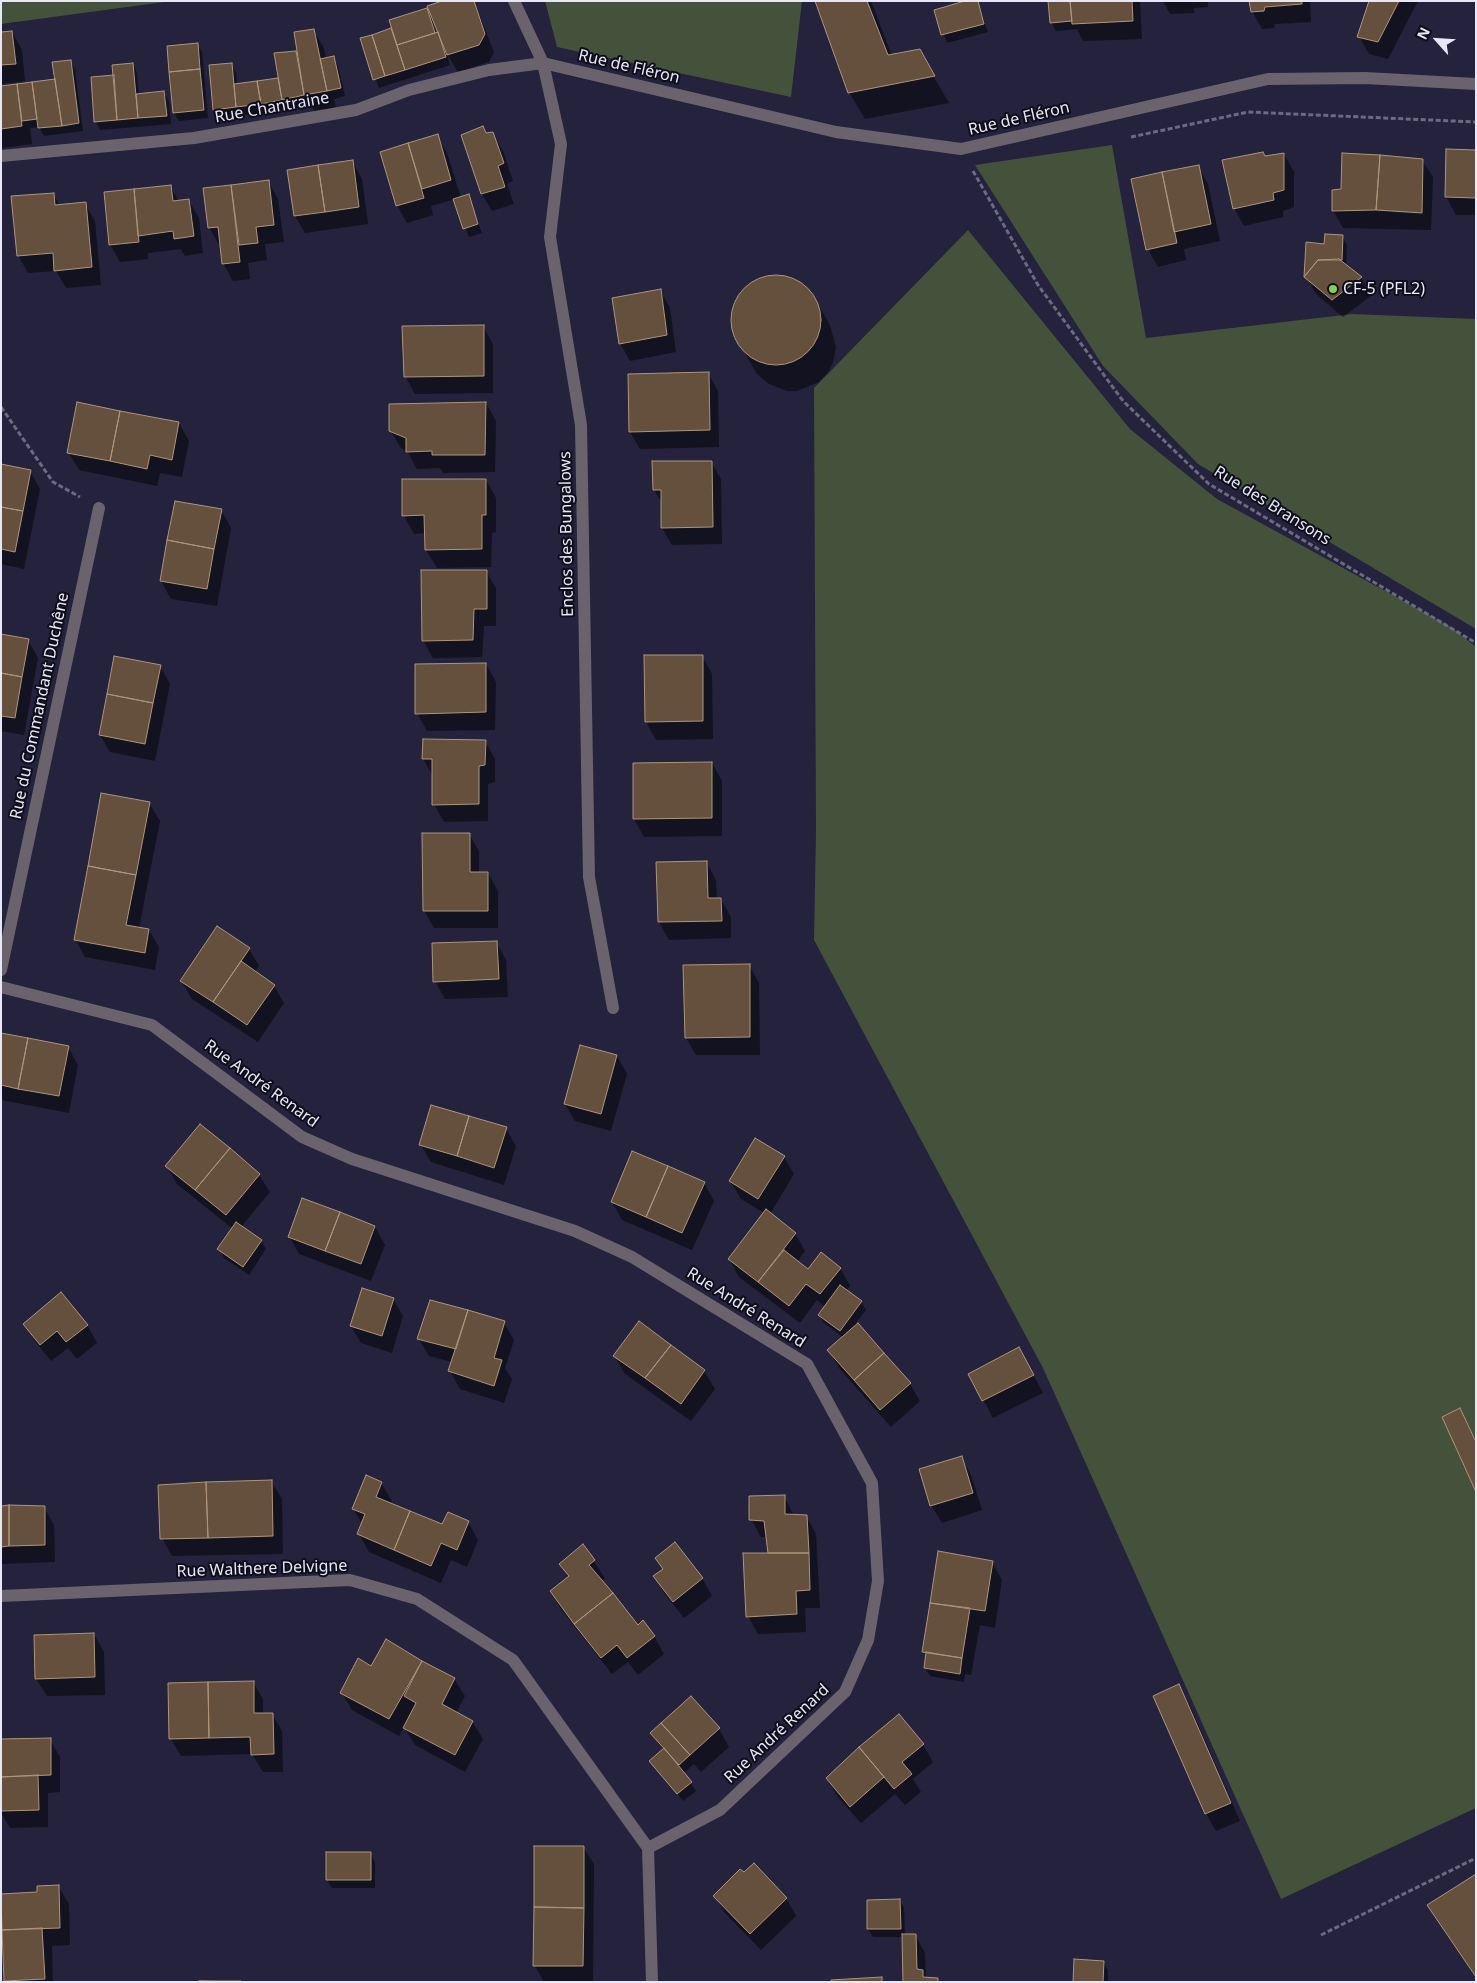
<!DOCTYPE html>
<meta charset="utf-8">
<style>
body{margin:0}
#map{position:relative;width:1477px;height:1983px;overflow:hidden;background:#24223c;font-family:"Noto Sans",sans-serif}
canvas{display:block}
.frame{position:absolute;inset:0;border:2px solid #e8e7f9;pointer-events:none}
.north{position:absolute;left:1412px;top:15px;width:50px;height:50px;-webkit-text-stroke:4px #0e0d19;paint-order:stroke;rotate:296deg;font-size:14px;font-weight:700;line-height:20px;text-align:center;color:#e8e7f9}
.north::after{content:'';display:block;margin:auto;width:18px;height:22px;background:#e8e7f9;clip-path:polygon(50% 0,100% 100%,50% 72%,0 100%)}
</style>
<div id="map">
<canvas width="1477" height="1983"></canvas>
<div class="frame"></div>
<div class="north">N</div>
</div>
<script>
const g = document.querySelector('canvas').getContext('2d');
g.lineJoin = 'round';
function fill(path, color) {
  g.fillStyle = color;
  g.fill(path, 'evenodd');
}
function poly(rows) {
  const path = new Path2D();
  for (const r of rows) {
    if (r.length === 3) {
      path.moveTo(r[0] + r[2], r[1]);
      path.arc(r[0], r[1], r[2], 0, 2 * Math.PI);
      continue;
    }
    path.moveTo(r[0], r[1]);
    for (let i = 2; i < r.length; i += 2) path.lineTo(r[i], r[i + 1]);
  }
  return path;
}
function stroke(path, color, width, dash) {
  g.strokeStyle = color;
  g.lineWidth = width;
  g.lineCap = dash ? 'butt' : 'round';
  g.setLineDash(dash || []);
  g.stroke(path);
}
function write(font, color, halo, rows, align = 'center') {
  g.font = font + ' "Noto Sans",sans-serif';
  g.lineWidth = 4;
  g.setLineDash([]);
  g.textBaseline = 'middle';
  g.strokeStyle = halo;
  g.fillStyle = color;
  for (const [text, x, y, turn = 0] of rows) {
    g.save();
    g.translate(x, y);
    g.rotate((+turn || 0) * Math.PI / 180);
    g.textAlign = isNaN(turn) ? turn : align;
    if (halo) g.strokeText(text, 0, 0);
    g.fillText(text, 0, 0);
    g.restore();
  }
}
fill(poly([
 [1,1,172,1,1,24],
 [545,1,802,1,791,97,557,47],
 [1112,145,1146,338,1352,314,1476,319,1476,629,1198,464,1103,366,975,165],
 [968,230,1130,429,1217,499,1451,627,1476,647,1476,1808,1281,1899,1043,1368,814,940,816,830,814,388]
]), '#44513b');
fill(poly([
 [446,1,474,1,494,52,489,62,458,72,447,54,450,65,379,88,361,39,393,29,427,10,431,18],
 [432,21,434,21,439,33,436,34],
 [816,1,871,1,892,56,919,51,949,103,865,119,849,92],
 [977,1,988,32,947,43,935,10],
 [1050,1,1140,1,1142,39,1083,41,1077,29,1056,31,1051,22],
 [1163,1,1208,1,1208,7,1194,8,1194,13,1170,14],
 [1250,1,1310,1,1311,22,1275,24,1274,28,1262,29,1252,11],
 [1378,1,1418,1,1388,59,1369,54,1359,36],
 [313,30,324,48,326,59,334,57,338,66,345,96,334,99,336,108,315,112,310,103,266,112,220,118,215,109,231,64,236,73,237,85,279,79,295,52,300,59],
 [12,32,22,50,25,81,1,84,1,33],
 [197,44,202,52,208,118,179,121,174,113],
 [70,61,75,69,83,131,44,136,39,127,30,128,32,144,1,148,1,87,57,80],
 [133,64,137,73,139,95,164,93,169,101,171,124,100,130,96,122,92,78,115,76],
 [492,133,503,151,513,181,507,184,514,204,492,211,482,194,487,135],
 [437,136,447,153,461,198,468,196,482,233,469,237,455,199,431,206,433,215,407,223,397,205,381,153],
 [1476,151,1476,215,1456,215,1446,197],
 [1284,154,1294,172,1294,207,1283,211,1283,217,1244,226,1234,208],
 [1422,160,1433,177,1431,230,1343,228,1333,210,1342,191],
 [352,161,362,179,368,224,305,233,295,216],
 [1198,167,1208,184,1220,241,1184,249,1186,260,1158,267,1148,249],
 [268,181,278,199,284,242,265,244,267,260,248,263,250,279,233,281,223,263,221,245,219,245,209,227,205,189],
 [170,186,179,202,189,201,199,218,203,253,185,256,181,249,148,253,148,259,120,262,110,244],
 [53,194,60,206,85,204,95,221,101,285,66,288,56,271,28,273,18,255],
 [1342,236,1347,245,1346,266,1361,278,1371,296,1343,317,1316,294,1306,276,1325,245],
 [773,277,788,278,801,284,815,299,830,325,836,347,833,362,829,371,819,382,797,391,787,391,769,384,757,374,736,338,733,323,735,307,742,293,749,286,762,279],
 [660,290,670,308,676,352,630,361,620,343],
 [483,326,493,344,493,393,415,394,405,376],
 [708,373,718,391,719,447,640,449,630,432],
 [486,403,496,421,495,472,443,473,440,468,417,469,407,451,401,448,390,430],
 [179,423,189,441,182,477,160,473,157,486,79,470,69,453],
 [711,462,721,479,722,544,672,545,662,528,662,503,654,490],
 [1,466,30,471,40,489,24,569,1,564],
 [403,480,486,480,496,498,496,532,492,533,491,567,437,568,426,550,426,533,414,534,404,516],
 [221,510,231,528,217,606,171,599,161,581],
 [486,571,496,588,496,626,484,626,482,657,433,658,423,640],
 [1,635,28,640,38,658,24,735,1,731],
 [702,656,712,674,713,739,656,740,646,722,646,657],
 [486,664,496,682,495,730,427,731,417,713],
 [160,666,170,684,155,761,110,752,100,735],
 [485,741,495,759,495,782,488,784,488,821,444,822,434,804,433,776,423,759],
 [712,763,722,781,722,836,644,837,634,819],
 [149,803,160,821,139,928,149,930,159,947,155,970,85,957,75,939],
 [469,834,479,851,479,873,488,873,498,891,498,928,434,928,424,910],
 [706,862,716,880,717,900,721,900,731,917,731,938,669,940,659,922],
 [496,942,506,960,508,997,445,999,435,981],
 [249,949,259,966,255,972,274,986,284,1003,258,1042,192,999,181,981],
 [749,965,759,983,760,1055,696,1055,686,1038],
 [1,1034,68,1047,78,1065,69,1113,1,1100],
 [617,1056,627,1074,611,1131,575,1121,565,1104],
 [506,1129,516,1146,504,1185,431,1162,421,1145],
 [784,1157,794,1174,770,1214,795,1233,805,1251,797,1262,808,1270,840,1268,850,1286,846,1291,861,1302,866,1310,856,1323,910,1384,920,1401,891,1427,839,1368,829,1350,843,1337,824,1323,819,1315,825,1307,817,1300,800,1323,739,1277,729,1259,764,1213,741,1199,730,1181],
 [167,1167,259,1175,270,1192,241,1227,261,1241,266,1249,249,1275,224,1258,219,1249,233,1229,177,1184],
 [704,1183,714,1201,692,1250,622,1220,612,1202],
 [375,1227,385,1245,371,1281,299,1254,289,1236],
 [393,1299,403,1316,392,1353,361,1343,351,1326],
 [504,1323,514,1340,505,1368,512,1379,504,1403,460,1389,450,1371,452,1362,429,1356,419,1339],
 [640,1323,704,1371,715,1389,691,1421,625,1374,615,1357],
 [25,1324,87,1325,97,1343,77,1359,68,1348,51,1361,35,1341],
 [1029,1367,1043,1393,993,1418,970,1374],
 [1460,1409,1476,1440,1476,1489],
 [961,1457,971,1475,982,1510,942,1523,931,1505],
 [271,1481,282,1499,283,1554,172,1556,162,1538],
 [381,1483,392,1501,390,1504,443,1526,468,1522,478,1540,467,1567,451,1560,441,1583,369,1552,359,1534,363,1525,353,1509],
 [784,1496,794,1516,806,1516,816,1534,820,1608,805,1608,806,1632,758,1634,748,1616,769,1555,767,1537,761,1537,751,1519],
 [1,1507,44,1507,54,1525,55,1562,1,1564],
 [583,1546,605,1578,601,1581,637,1626,654,1636,664,1654,638,1675,628,1662,612,1674,561,1609,551,1591,569,1578,561,1564],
 [656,1558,702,1578,712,1596,684,1618,665,1594,655,1577,663,1570],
 [992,1562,1002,1580,995,1628,980,1625,971,1675,965,1674,964,1682,930,1676,925,1668,926,1657,923,1652],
 [94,1634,104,1652,105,1695,47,1696,36,1679],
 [386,1641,454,1679,465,1696,456,1713,472,1721,483,1739,465,1772,415,1745,404,1727,399,1736,352,1710,342,1693,372,1667],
 [253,1682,263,1699,263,1714,272,1714,282,1731,283,1772,263,1772,252,1754,181,1756,171,1739],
 [1179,1686,1189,1704,1240,1821,1216,1831,1206,1814,1155,1696],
 [691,1698,719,1729,729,1747,701,1772,694,1764,684,1773,696,1791,683,1801,651,1761,664,1750,652,1733],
 [1,1740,50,1740,60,1757,60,1792,48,1793,48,1827,10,1828,1,1813],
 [923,1745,933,1762,913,1779,921,1792,905,1805,895,1794,861,1823,837,1796,827,1778],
 [583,1847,594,1864,593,1982,544,1982,535,1966],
 [370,1853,375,1862,375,1888,332,1888,327,1880,327,1854],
 [1476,1876,1476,1978,1429,1905],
 [58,1886,69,1904,70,1945,52,1946,53,1982,6,1982,39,1893],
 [715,1896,786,1898,796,1916,761,1950,725,1913],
 [899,1900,904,1908,905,1935,915,1935,925,1953,926,1978,938,1982,904,1982,903,1937,873,1937,868,1929],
 [1104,1962,1108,1971,1108,1982,1074,1982]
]), '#0007');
const building = poly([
 [442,1,474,1,485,34,479,45,447,55,427,6,442,1],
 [815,1,867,1,888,55,920,49,935,76,848,93,815,1],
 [965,1,978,1,984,24,941,35,934,10,965,1],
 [1048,1,1070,1,1072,21,1050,23,1048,1],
 [1070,1,1132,1,1133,21,1072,24,1070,1],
 [1249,1,1302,1,1302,4,1265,7,1264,11,1251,12,1249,1],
 [1369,1,1399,1,1378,42,1357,37,1369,1],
 [427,8,435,33,397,45,389,20,427,8],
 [391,28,405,70,385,76,372,35,391,28],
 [314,29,327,91,304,95,294,32,314,29],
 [12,31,16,64,1,65,1,32,12,31],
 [438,32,446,57,405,70,397,45,438,32],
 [372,35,385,76,373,80,360,38,372,35],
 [198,43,200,69,169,72,167,46,198,43],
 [296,51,304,95,282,100,274,53,296,51],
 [334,56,341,88,327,91,320,59,334,56],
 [71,60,79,123,62,126,52,62,71,60],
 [133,63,138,118,117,120,112,65,133,63],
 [232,63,236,107,213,110,209,65,232,63],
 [200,69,204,110,173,113,169,72,200,69],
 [114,75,117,120,94,122,91,77,114,75],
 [278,78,282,100,261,104,257,81,278,78],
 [55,79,62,126,38,128,32,82,55,79],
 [257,81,261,104,236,107,234,84,257,81],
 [32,82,37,119,22,121,17,84,32,82],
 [17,84,22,126,1,129,1,86,17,84],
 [164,91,167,116,138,118,136,94,164,91],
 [483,126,486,133,493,132,504,163,498,166,505,187,481,194,461,135,483,126],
 [438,134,451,180,422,189,408,143,438,134],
 [408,143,424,198,396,206,380,152,408,143],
 [1446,149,1476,150,1476,198,1445,197,1446,149],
 [1263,152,1265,156,1284,153,1284,190,1273,193,1274,200,1233,209,1222,160,1263,152],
 [1342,153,1380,155,1376,210,1332,211,1332,190,1341,189,1342,153],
 [1380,155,1423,159,1422,213,1376,210,1380,155],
 [353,160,359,207,325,212,318,165,353,160],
 [318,165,325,212,294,216,287,170,318,165],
 [1199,165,1211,224,1174,232,1162,172,1199,165],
 [1162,172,1177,243,1146,250,1131,179,1162,172],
 [269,180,274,225,256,227,258,243,239,245,231,185,269,180],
 [171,185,173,201,189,199,194,236,174,239,173,231,138,236,134,189,171,185],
 [231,185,240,262,222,264,218,227,208,228,203,188,231,185],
 [134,189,139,242,109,245,104,192,134,189],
 [54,193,55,205,86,202,92,267,54,271,53,253,17,256,11,196,54,193],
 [469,194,478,224,463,229,453,199,469,194],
 [1325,234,1343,235,1342,260,1318,260,1304,277,1306,242,1324,244,1325,234],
 [1339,259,1362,277,1332,300,1304,277,1318,260,1339,259],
 [776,320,45],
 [661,289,667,335,619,344,612,298,661,289],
 [484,325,484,376,404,377,402,326,484,325],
 [709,372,710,430,629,432,628,374,709,372],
 [77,402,120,411,110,461,67,453,77,402],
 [486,402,485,455,432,455,432,451,406,452,406,438,389,431,389,404,486,402],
 [120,411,179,422,172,460,150,455,147,469,110,461,120,411],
 [652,461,712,461,713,527,661,528,661,490,653,490,652,461],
 [1,464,31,470,23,511,1,507,1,464],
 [402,479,486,479,486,515,482,515,482,549,425,550,424,515,402,516,402,479],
 [175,501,222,509,214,549,167,540,175,501],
 [1,507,23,511,15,552,1,549,1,507],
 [167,540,214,549,207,589,160,581,167,540],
 [421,570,487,570,487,609,474,609,473,640,422,641,421,570],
 [1,634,29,639,22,677,1,673,1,634],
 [644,655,703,655,703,721,645,722,644,655],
 [114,656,161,665,153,703,107,694,114,656],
 [486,663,486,712,415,714,415,664,486,663],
 [1,673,22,677,15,718,1,716,1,673],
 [107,694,153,703,145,744,99,735,107,694],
 [423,739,486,740,485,765,479,766,479,804,432,805,432,759,422,759,423,739],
 [712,762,712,818,633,819,633,763,712,762],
 [101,793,150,802,136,875,88,866,101,793],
 [422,833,470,833,470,872,488,872,488,911,423,911,422,833],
 [707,861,708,898,721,898,722,921,658,922,656,862,707,861],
 [88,866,136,875,126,925,149,929,145,953,74,940,88,866],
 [217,926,250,948,213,1002,180,981,217,926],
 [497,941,499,979,433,982,432,943,497,941],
 [241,961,275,985,247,1025,213,1002,241,961],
 [750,964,750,1037,685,1038,683,965,750,964],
 [1,1033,28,1038,18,1089,1,1085,1,1033],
 [28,1038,69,1046,59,1096,18,1089,28,1038],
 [580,1045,617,1055,601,1114,564,1104,580,1045],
 [431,1105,469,1116,457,1156,419,1145,431,1105],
 [469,1116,507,1127,494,1168,457,1156,469,1116],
 [200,1124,230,1148,195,1190,165,1166,200,1124],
 [755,1138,785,1156,758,1199,729,1181,755,1138],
 [230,1148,260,1174,226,1215,195,1190,230,1148],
 [632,1151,668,1166,646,1217,611,1202,632,1151],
 [668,1166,705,1182,682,1233,646,1217,668,1166],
 [302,1198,340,1212,325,1251,288,1237,302,1198],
 [766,1209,796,1233,758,1282,728,1259,766,1209],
 [340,1212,375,1226,361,1264,325,1251,340,1212],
 [236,1222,262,1240,243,1267,217,1249,236,1222],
 [784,1250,808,1269,821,1252,841,1268,820,1294,806,1284,789,1306,758,1282,784,1250],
 [840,1285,862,1301,840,1331,818,1315,840,1285],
 [362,1288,394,1298,382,1336,350,1326,362,1288],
 [61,1292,88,1325,66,1342,57,1331,40,1345,23,1324,61,1292],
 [430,1300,468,1310,456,1349,417,1339,430,1300],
 [468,1310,505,1321,494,1358,502,1360,494,1386,448,1371,468,1310],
 [639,1321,671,1345,645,1378,613,1356,639,1321],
 [858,1323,884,1353,854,1380,827,1350,858,1323],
 [671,1345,705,1370,681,1404,645,1378,671,1345],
 [1019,1347,1034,1375,982,1401,968,1374,1019,1347],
 [884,1353,911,1383,880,1410,854,1380,884,1353],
 [1460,1408,1476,1442,1476,1492,1442,1417,1460,1408],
 [962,1456,973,1493,930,1506,919,1469,962,1456],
 [366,1475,382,1482,376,1497,410,1511,394,1550,357,1534,365,1514,352,1509,366,1475],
 [272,1480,273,1536,208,1538,206,1482,272,1480],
 [206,1482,208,1538,160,1539,158,1485,206,1482],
 [785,1495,785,1514,807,1515,809,1553,768,1553,764,1521,749,1520,749,1496,785,1495],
 [9,1505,9,1546,1,1547,1,1506,9,1505],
 [9,1505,45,1506,45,1545,9,1546,9,1505],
 [410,1511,442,1524,448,1512,469,1521,457,1550,441,1543,431,1566,394,1550,410,1511],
 [675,1542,703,1578,673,1602,653,1576,663,1569,655,1558,675,1542],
 [583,1544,595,1560,589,1565,613,1593,574,1624,550,1591,569,1576,559,1564,583,1544],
 [938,1551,993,1561,985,1611,930,1603,938,1551],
 [743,1553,809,1553,810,1590,796,1591,797,1614,746,1617,743,1553],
 [613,1593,638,1625,643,1620,655,1636,627,1658,617,1645,601,1658,574,1624,613,1593],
 [930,1603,970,1608,962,1658,922,1652,930,1603],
 [94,1633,95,1677,35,1679,34,1635,94,1633],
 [386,1639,422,1661,389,1719,340,1693,358,1658,371,1666,386,1639],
 [926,1652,962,1658,960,1674,924,1668,926,1652],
 [422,1661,455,1678,442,1704,473,1721,455,1755,403,1728,416,1703,404,1696,422,1661],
 [254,1681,254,1713,273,1713,274,1754,251,1755,250,1737,209,1738,208,1682,254,1681],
 [208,1682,209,1738,169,1739,168,1683,208,1682],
 [1179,1684,1231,1803,1205,1814,1153,1696,1179,1684],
 [691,1696,720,1728,690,1755,661,1723,691,1696],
 [899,1714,924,1744,902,1762,912,1774,894,1789,859,1747,899,1714],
 [661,1723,690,1755,679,1765,650,1733,661,1723],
 [51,1738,51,1775,1,1777,1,1739,51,1738],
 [859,1747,884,1777,850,1807,826,1778,859,1747],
 [664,1748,692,1782,677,1794,649,1761,664,1748],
 [38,1775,39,1810,1,1811,1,1777,38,1775],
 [534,1846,584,1846,584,1908,534,1907,534,1846],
 [326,1852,371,1852,371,1880,326,1880,326,1852],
 [754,1863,787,1898,750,1934,713,1896,740,1869,744,1872,754,1863],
 [1476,1874,1476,1977,1427,1905,1476,1874],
 [59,1885,60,1928,2,1930,1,1894,37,1892,37,1886,59,1885],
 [900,1899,901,1929,867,1929,867,1900,900,1899],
 [534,1907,584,1908,583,1966,533,1966,534,1907],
 [42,1928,45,1979,4,1981,2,1930,42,1928],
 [902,1934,916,1934,917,1969,923,1970,923,1977,938,1978,938,1982,903,1982,902,1934],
 [1074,1959,1104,1961,1103,1982,1073,1982,1074,1959],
 [882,1977,882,1982,831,1982,831,1980,882,1977],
 [199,1981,241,1981,241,1982,199,1981]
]);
fill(building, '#64503c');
stroke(building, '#af957c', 1);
stroke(poly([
 [1131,137,1248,112,1476,122],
 [973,171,1038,285,1123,401,1209,484,1476,643],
 [1,407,53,482,80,497],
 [1321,1935,1476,1858]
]), '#6c6a81', 3, [5, 2.5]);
stroke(poly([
 [514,1,543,63,561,144,550,237,581,425,589,877,613,1008],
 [1,156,194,138,356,110,409,90,489,70,543,63,836,132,961,149,1268,79,1365,78,1476,84],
 [1,970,99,508],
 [1,987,152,1025,302,1137,352,1159,575,1231,632,1257,807,1364,872,1483,878,1581,868,1640,845,1692,720,1810,648,1848],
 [1,1596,350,1580,417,1599,513,1660,648,1848],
 [648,1848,652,1982]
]), '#6a626d', 12);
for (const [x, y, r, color] of [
 [1333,289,5,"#86cf4b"]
]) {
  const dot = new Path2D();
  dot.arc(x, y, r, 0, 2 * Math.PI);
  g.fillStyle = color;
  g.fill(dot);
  stroke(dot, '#0e0d19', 2);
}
write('16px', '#e8e7f9', '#0e0d19', [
 ["Rue de Fléron",629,67,13],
 ["Rue Chantraine",272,108,-10],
 ["Rue de Fléron",1019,119,-13],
 ["Rue des Bransons",1272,506,32],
 ["Enclos des Bungalows",567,534,-91],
 ["Rue du Commandant Duchêne",40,706,-78],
 ["Rue André Renard",261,1084,36],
 ["Rue André Renard",746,1308,32],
 ["Rue Walthere Delvigne",262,1569,-2],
 ["Rue André Renard",777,1734,-43]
]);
write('16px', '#e8e7f9', '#0e0d19', [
 ["CF-5 (PFL2)",1343,289]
], 'left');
</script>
